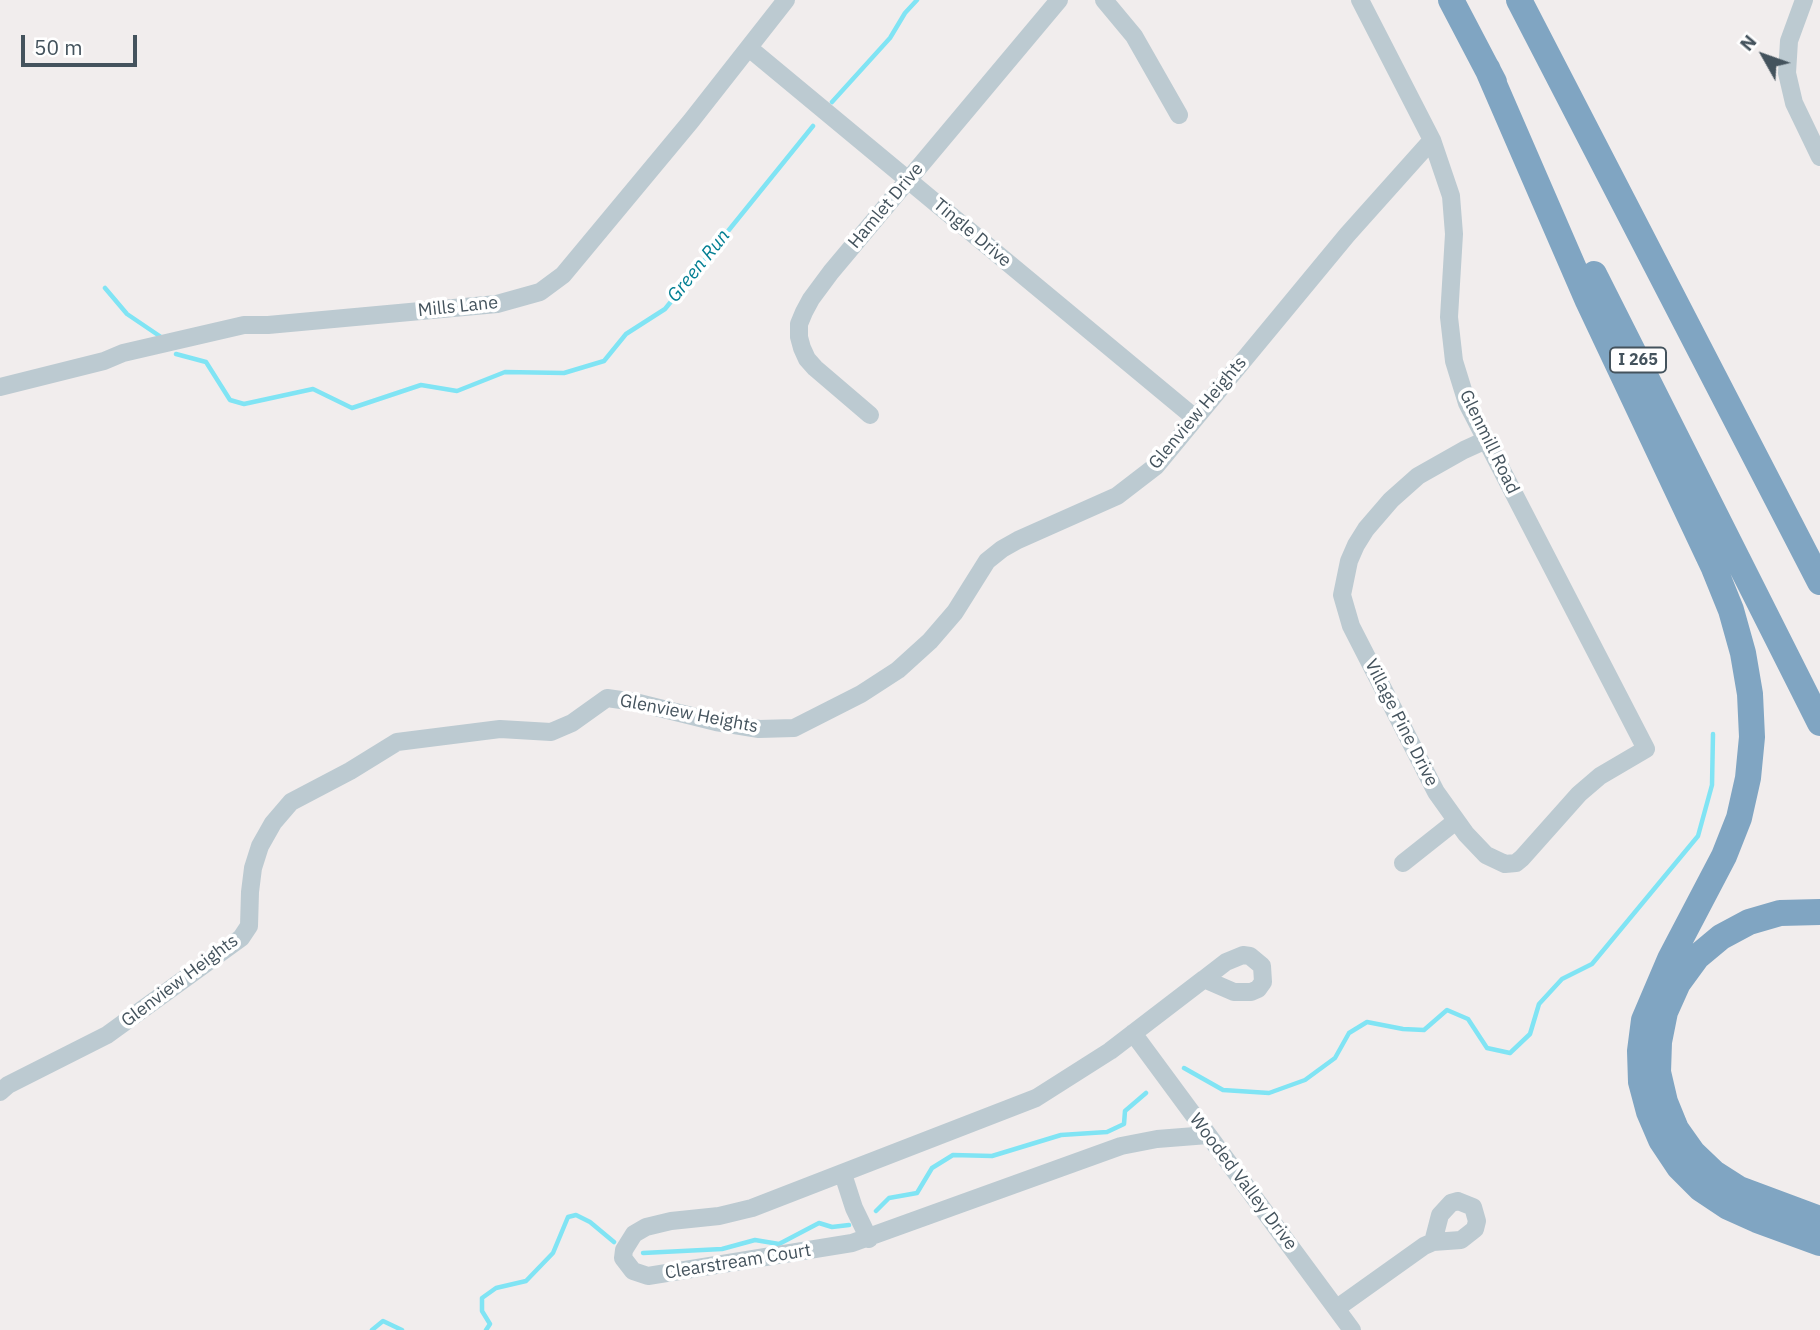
<!DOCTYPE html>
<style>
body{margin:0}
#map{position:relative;width:1820px;height:1330px;overflow:hidden;background:#f1eded;font-family:"IBM Plex Sans",sans-serif}
canvas{display:block}
.north{position:absolute;left:1729px;top:21px;width:70px;height:70px;-webkit-text-stroke:5px #fff;paint-order:stroke;rotate:310deg;font-size:19px;font-weight:700;line-height:28px;text-align:center;color:#44535d}
.north::after{content:'';display:block;margin:auto;width:24px;height:32px;background:#44535d;clip-path:polygon(50% 0,100% 100%,50% 72%,0 100%)}
.scale{position:absolute;left:21px;top:35px;width:116px;height:32px;box-sizing:border-box;border:4px solid #44535d;border-top:0;padding-left:9px;font-size:21px;line-height:24px;white-space:nowrap;color:#44535d;-webkit-text-stroke:5px #fff;paint-order:stroke}
</style>
<div id="map">
<canvas width="1820" height="1330"></canvas>
<div class="north">N</div>
<div class="scale">50 m</div>
</div>
<script>
const g = document.querySelector('canvas').getContext('2d');
g.lineJoin = 'round';
function poly(rows) {
  const path = new Path2D();
  for (const r of rows) {
    path.moveTo(r[0], r[1]);
    for (let i = 2; i < r.length; i += 2) path.lineTo(r[i], r[i + 1]);
  }
  return path;
}
function stroke(path, color, width, dash) {
  g.strokeStyle = color;
  g.lineWidth = width;
  g.lineCap = dash ? 'butt' : 'round';
  g.setLineDash(dash || []);
  g.stroke(path);
}
function write(font, color, halo, rows, align = 'center') {
  g.font = font + ' "IBM Plex Sans",sans-serif';
  g.lineWidth = 7;
  g.setLineDash([]);
  g.textBaseline = 'middle';
  g.strokeStyle = halo;
  g.fillStyle = color;
  for (const [text, x, y, turn = 0] of rows) {
    g.save();
    g.translate(x, y);
    g.rotate((+turn || 0) * Math.PI / 180);
    g.textAlign = isNaN(turn) ? turn : align;
    if (halo) g.strokeText(text, 0, 0);
    g.fillText(text, 0, 0);
    g.restore();
  }
}
stroke(poly([
 [832,102,890,38,905,13,917,0],
 [105,288,127,314,161,337],
 [176,354,206,362,230,400,244,404,313,389,352,408,421,385,457,391,505,372,564,373,604,361,626,334,665,309,813,126],
 [1184,1068,1223,1090,1269,1093,1305,1080,1335,1058,1349,1033,1367,1022,1403,1029,1424,1030,1447,1010,1468,1019,1487,1048,1510,1053,1530,1034,1539,1004,1562,979,1592,964,1698,836,1712,785,1713,734],
 [876,1211,889,1198,917,1193,932,1168,953,1155,992,1156,1061,1135,1107,1132,1124,1124,1125,1111,1146,1093],
 [643,1253,722,1249,755,1240,779,1244,819,1223,832,1227,849,1225],
 [372,1330,383,1321,402,1330],
 [486,1330,490,1324,482,1311,482,1298,496,1288,526,1281,553,1253,568,1217,576,1215,590,1222,614,1242]
]), '#80e4f4', 4.5);
stroke(poly([
 [1104,0,1134,36,1179,115],
 [1360,0,1432,140,1451,196,1454,234,1449,317,1454,361,1467,403,1646,749,1600,776,1579,794,1522,858,1516,863,1505,864,1486,855,1466,834,1436,792,1351,626,1342,595,1349,561,1356,545,1366,529,1391,500,1418,476,1464,450,1486,440],
 [1804,0,1789,41,1787,73,1794,103,1820,157],
 [749,48,1195,418],
 [0,387,104,361,123,353,244,325,268,325,497,304,540,292,563,275,691,121,786,0],
 [870,415,815,368,807,359,802,348,799,337,799,324,804,312,811,299,831,272,1059,0],
 [1403,863,1456,821],
 [1243,955,1250,956,1262,966,1263,982,1258,989,1251,992,1234,992,1204,979,1226,962,1243,955],
 [1204,979,1110,1051,1036,1098,752,1208,719,1216,671,1221,646,1227,634,1234,624,1250,623,1258,633,1271,648,1276,852,1243,1121,1146,1157,1139,1208,1135],
 [1133,1033,1352,1330],
 [0,1092,8,1085,107,1035,241,938,249,926,250,892,253,868,260,846,273,823,291,802,350,771,397,742,500,729,551,732,572,723,607,698,635,702,716,722,759,729,794,728,861,694,898,670,930,641,955,612,987,561,1002,549,1018,540,1117,496,1156,466,1347,235,1432,140],
 [843,1174,854,1208,869,1239],
 [1458,1201,1473,1207,1477,1221,1475,1229,1461,1240,1433,1242,1440,1215,1451,1203,1458,1201],
 [1337,1308,1424,1246,1433,1242]
]), '#bccad1', 18);
stroke(poly([
 [1451,0,1494,82],
 [1519,0,1820,582],
 [1487,68,1588,301,1714,568,1731,610,1743,653,1750,694,1752,737,1748,778,1739,818,1724,856,1670,959,1644,1020,1640,1051,1641,1082,1649,1112,1661,1140,1679,1167,1701,1189,1728,1207,1757,1220,1820,1243],
 [1594,274,1820,723],
 [1820,912,1780,913,1749,922,1721,937,1697,957,1678,983,1665,1012,1659,1042,1658,1072,1665,1102,1676,1129,1693,1153,1714,1173,1739,1189,1820,1219]
]), '#80a5c2', 26);
for (const [x, y, w] of [
 [1638,360,56]
]) {
  const box = new Path2D();
  box.roundRect(x - w / 2, y - 12.5, w, 25, 5);
  g.fillStyle = '#fff';
  g.fill(box);
  stroke(box, '#44535d', 2);
}
write('bold 16px', '#44535d', null, [
 ["I 265",1638,360]
]);
write('18px', '#44535d', '#fff', [
 ["Hamlet Drive",886,206,-50],
 ["Tingle Drive",972,233,40],
 ["Mills Lane",458,307,-6],
 ["Glenview Heights",1198,413,-50],
 ["Glenmill Road",1489,442,64],
 ["Glenview Heights",689,714,11],
 ["Village Pine Drive",1401,723,63],
 ["Glenview Heights",180,981,-37],
 ["Wooded Valley Drive",1243,1182,53],
 ["Clearstream Court",738,1262,-9]
]);
write('italic 19px', '#037f93', '#fff', [
 ["Green Run",699,266,-51]
]);
</script>
